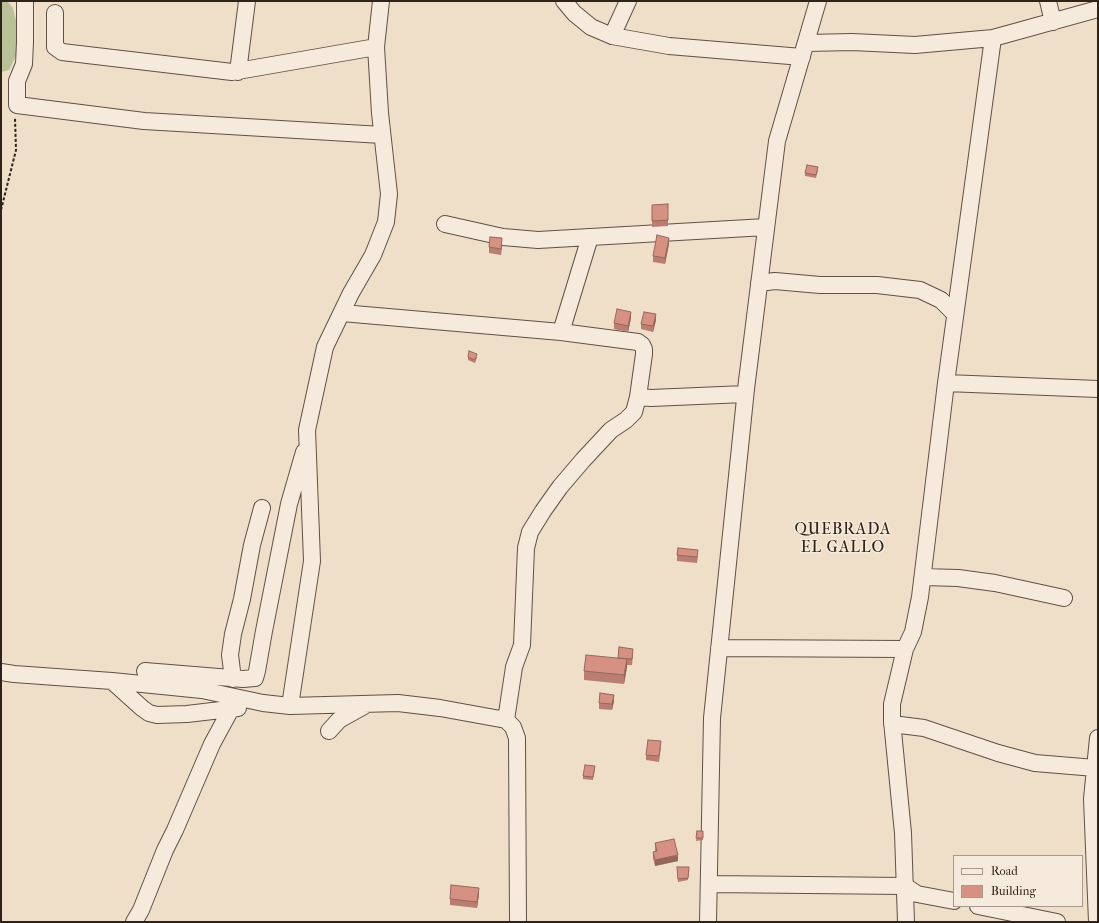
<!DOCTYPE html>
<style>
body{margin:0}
#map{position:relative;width:1099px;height:923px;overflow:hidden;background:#efdec8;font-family:"IM FELL French Canon",serif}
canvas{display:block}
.frame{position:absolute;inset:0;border:2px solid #2e2319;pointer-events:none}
.legend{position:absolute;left:953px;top:855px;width:130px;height:52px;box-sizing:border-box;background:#f5eadb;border:1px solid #a59a8d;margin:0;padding:5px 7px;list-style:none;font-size:12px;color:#2e2319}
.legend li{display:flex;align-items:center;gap:8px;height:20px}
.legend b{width:20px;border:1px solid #a59a8d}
</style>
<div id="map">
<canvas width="1099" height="923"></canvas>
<div class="frame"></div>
<ul class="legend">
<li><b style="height:5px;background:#f5eadb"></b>Road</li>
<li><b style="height:11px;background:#d79183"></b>Building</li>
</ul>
</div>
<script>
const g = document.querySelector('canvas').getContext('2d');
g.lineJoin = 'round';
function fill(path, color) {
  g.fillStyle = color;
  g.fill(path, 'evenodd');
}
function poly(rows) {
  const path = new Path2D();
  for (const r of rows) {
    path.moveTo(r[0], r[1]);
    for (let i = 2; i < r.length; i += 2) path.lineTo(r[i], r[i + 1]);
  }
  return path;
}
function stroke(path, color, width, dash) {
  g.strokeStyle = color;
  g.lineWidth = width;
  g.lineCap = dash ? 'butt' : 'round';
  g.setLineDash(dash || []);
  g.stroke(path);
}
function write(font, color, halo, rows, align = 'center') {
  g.font = font + ' "IM FELL French Canon",serif';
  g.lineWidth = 3;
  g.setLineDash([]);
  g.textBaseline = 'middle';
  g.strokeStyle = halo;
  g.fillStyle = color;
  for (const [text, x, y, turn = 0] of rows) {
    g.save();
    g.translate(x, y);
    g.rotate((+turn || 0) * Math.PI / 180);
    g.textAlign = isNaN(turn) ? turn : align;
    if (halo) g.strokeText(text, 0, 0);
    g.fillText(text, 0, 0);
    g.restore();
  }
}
fill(poly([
 [1,1,7,1,13,8,18,29,16,56,9,70,1,72]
]), '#b9c196');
const minor = poly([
 [25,1,25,42,24,64,17,81,17,105,144,121,382,135],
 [564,1,574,13,591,27,612,36,669,46,802,57],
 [1048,1,1053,22],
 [55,13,55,47,62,52,232,72,376,47],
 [612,36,628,1],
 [807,43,852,42,915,45,993,38,1098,9],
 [238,72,247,1],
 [445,224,503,237,538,240,766,227],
 [759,283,775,281,820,285,877,285,920,290,941,300,955,314],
 [342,313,561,332,638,342,642,345,644,349,644,354,638,397,651,398,745,394],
 [561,332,590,237],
 [946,383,1098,389],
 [923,577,958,578,995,583,1064,598],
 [719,648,905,649],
 [145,671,243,679,255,678,257,671,264,631,289,504,304,452],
 [1,672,14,674,112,681,202,690,263,703,290,706,398,703,440,708,506,720,513,727,517,738,518,922],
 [233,679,230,655,233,634,242,599,252,545,262,508],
 [112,681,142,708,149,713,157,715,187,714,238,708],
 [290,706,312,561,307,430,325,347,351,293,373,255,386,222,389,194,380,113,376,47,381,1],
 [506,720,514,667,522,645,526,548,530,532,543,511,560,487,583,460,611,430,626,420,634,412,638,397],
 [892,724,924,728,998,753,1035,763,1095,768],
 [329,731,339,720,364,706],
 [709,884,905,886,917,894,954,901],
 [978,906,1057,922],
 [134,922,141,910,165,850,175,830,212,744,231,709],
 [708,922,712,718,746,389,777,141,818,1],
 [906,922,903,833,892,721,892,704,905,649,913,632,920,597,946,383,993,38],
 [1097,922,1092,799,1098,738]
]);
stroke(minor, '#5e5245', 18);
stroke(poly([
 [1,210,16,150,15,118]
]), '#2e2319', 2, [3, 2]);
stroke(minor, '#f5eadb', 16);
fill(poly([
 [818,170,816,178,805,176,805,173],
 [668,204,668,226,652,227,652,205],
 [502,244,501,255,489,253,489,247],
 [669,244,665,264,653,262,653,256],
 [631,318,628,332,614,329,614,323],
 [656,320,653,332,641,329,641,324],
 [468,357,477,357,475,363,468,360],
 [677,555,698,556,697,563,677,561],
 [619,647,633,655,632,665,627,665,624,684,584,680,584,671,618,658],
 [614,701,612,710,599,709,599,703],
 [661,747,659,762,646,760,646,755],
 [595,769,593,780,583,779,583,776],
 [697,831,703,831,703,840,696,841],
 [655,843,678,861,655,866,653,858,653,852,655,852],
 [677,870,689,870,688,880,678,882],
 [479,894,477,908,450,905,450,899]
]), '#b97d71');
fill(poly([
 [502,238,502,244,501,255,501,249],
 [669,238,669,244,665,264,665,258],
 [631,312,631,318,628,332,628,326],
 [656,314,656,320,653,332,653,326],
 [627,659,627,668,624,684,624,675],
 [614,695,614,701,612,710,612,704],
 [678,855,678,861,655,866,655,860],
 [479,888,479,894,477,908,477,902]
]), '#96665c');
const building = poly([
 [807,165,818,167,816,175,805,173,807,165],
 [668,204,668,220,652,221,652,205,668,204],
 [657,235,669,238,665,258,653,256,657,235],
 [490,237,502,238,501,249,489,247,490,237],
 [617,309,631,312,628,326,614,323,617,309],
 [644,312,656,314,653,326,641,324,644,312],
 [469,351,477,354,475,360,468,357,469,351],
 [678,548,698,550,697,557,677,555,678,548],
 [619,647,633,649,632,659,618,658,619,647],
 [586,655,627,659,624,675,584,671,586,655],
 [600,693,614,695,612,704,599,703,600,693],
 [648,740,661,741,659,756,646,755,648,740],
 [585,765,595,766,593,777,583,776,585,765],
 [697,831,703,831,703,838,696,838,697,831],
 [674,839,678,855,655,860,653,852,657,851,655,843,674,839],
 [677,867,689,867,688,878,678,879,677,867],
 [451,885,479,888,477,902,450,899,451,885]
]);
fill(building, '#d79183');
stroke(building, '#96665c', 1);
g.letterSpacing = '1px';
write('16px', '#2e2319', '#f5eadb', [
 ["QUEBRADA",843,530],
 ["EL GALLO",843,548]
]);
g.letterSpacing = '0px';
</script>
